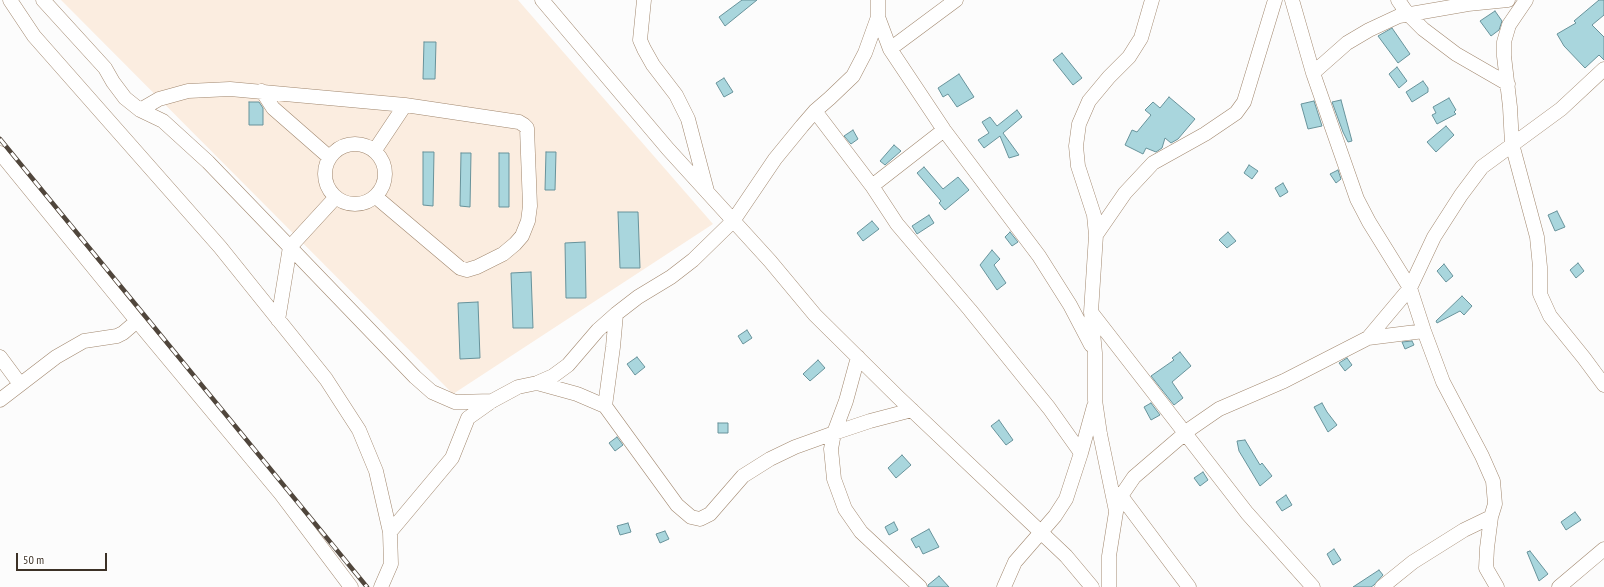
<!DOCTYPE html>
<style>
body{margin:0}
#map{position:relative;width:1604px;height:587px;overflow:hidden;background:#fcfcfc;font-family:"PT Sans Narrow",sans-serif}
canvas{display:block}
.scale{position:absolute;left:16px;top:553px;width:91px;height:18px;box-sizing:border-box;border:2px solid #3c3126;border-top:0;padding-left:5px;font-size:12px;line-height:14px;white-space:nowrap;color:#3c3126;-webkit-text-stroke:3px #fff;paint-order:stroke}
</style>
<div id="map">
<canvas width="1604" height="587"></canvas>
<div class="scale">50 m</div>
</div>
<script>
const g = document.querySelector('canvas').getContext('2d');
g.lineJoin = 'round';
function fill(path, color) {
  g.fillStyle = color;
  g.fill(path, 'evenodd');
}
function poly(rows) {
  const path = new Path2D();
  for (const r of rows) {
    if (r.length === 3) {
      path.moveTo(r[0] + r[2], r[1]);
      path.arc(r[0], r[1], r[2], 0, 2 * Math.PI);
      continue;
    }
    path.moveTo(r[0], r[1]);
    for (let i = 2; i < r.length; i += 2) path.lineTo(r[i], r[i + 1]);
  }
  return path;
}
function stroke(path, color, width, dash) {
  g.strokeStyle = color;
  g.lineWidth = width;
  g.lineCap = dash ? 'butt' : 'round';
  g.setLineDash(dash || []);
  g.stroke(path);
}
fill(poly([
 [61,0,518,0,713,224,453,394]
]), '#fbede0');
const building = poly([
 [742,0,757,0,725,26,719,17,742,0],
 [1599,0,1604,0,1604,15,1592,25,1604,37,1604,60,1599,55,1585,68,1564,46,1557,34,1576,23,1574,21,1599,0],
 [1495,11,1502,21,1499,30,1491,36,1480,21,1495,11],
 [1392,28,1410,54,1398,63,1378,36,1392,28],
 [424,42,436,42,435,79,423,79,424,42],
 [1062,53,1082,78,1073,85,1053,60,1062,53],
 [1397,67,1407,81,1399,88,1389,74,1397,67],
 [959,74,974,97,957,107,948,94,943,97,938,88,959,74],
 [724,78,733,92,724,97,716,83,724,78],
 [1423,81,1428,88,1428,92,1412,102,1406,92,1423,81],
 [1169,97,1195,119,1178,139,1171,143,1165,138,1162,148,1156,152,1146,148,1143,154,1125,145,1132,130,1137,132,1151,115,1145,110,1153,102,1160,108,1169,97],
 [1449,98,1456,110,1454,112,1456,114,1437,124,1432,115,1436,113,1433,107,1449,98],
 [1341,100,1352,141,1348,142,1343,132,1332,102,1341,100],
 [1314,101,1322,126,1308,129,1301,104,1314,101],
 [249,102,259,102,263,108,263,125,249,125,249,102],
 [1017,110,1022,117,1003,133,1019,155,1009,158,1000,136,984,148,978,140,989,133,982,122,990,117,997,126,1017,110],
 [1446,126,1454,135,1436,152,1427,142,1446,126],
 [853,130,858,139,851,144,844,136,853,130],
 [894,145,901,151,885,165,880,161,894,145],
 [423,152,434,152,433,206,423,205,423,152],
 [546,152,556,152,555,190,545,190,546,152],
 [461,153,471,153,470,207,460,206,461,153],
 [499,153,509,153,509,207,499,207,499,153],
 [1249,165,1258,171,1252,179,1244,173,1249,165],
 [924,167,943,189,958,177,969,190,945,210,939,203,941,201,917,173,924,167],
 [1338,170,1341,179,1336,183,1330,174,1338,170],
 [1283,183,1288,192,1280,197,1275,188,1283,183],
 [1557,211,1565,227,1555,231,1548,215,1557,211],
 [618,212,638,212,640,268,620,268,618,212],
 [929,215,934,223,917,234,912,226,929,215],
 [872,221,879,229,863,241,857,233,872,221],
 [1010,232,1018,242,1012,246,1005,237,1010,232],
 [1228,232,1236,241,1227,248,1219,240,1228,232],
 [585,242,586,298,566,298,565,243,585,242],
 [992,250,1000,259,994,265,1006,283,997,290,980,265,992,250],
 [1578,263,1584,271,1576,278,1570,270,1578,263],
 [1444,264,1453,276,1446,282,1437,271,1444,264],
 [531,272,533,328,513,328,511,273,531,272],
 [1462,296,1472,306,1464,315,1460,311,1437,323,1436,321,1462,296],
 [478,302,480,358,460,359,458,303,478,302],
 [747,330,752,338,743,344,738,336,747,330],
 [1412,341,1414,345,1405,349,1402,342,1412,341],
 [1180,352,1191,366,1172,382,1183,398,1174,405,1151,376,1174,360,1172,358,1180,352],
 [637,357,645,367,635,375,627,364,637,357],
 [1347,358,1352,365,1345,371,1339,363,1347,358],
 [818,360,825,368,810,381,803,374,818,360],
 [1151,403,1160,415,1151,420,1144,407,1151,403],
 [1322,403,1327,412,1337,425,1328,432,1314,407,1322,403],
 [999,420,1013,440,1006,445,991,426,999,420],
 [718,423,728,423,728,433,718,433,718,423],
 [617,437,623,445,615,451,609,443,617,437],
 [1245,440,1260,465,1262,463,1272,476,1260,486,1239,451,1237,441,1245,440],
 [902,455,911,465,896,478,888,468,902,455],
 [1203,472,1208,480,1200,486,1194,478,1203,472],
 [1286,495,1292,505,1282,511,1276,502,1286,495],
 [1575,512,1581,520,1566,530,1561,522,1575,512],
 [894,522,898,530,889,535,885,527,894,522],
 [628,523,631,532,620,535,617,526,628,523],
 [929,529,939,547,923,554,919,546,916,548,911,539,929,529],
 [665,531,669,539,660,543,656,534,665,531],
 [1334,549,1341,560,1333,565,1327,554,1334,549],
 [1530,551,1548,574,1539,581,1527,552,1530,551],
 [1379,570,1383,575,1374,585,1371,587,1353,587,1379,570],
 [939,576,949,587,928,587,928,585,939,576]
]);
fill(building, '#a9d6dd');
stroke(building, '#68939b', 1);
const minor = poly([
 [10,0,34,36,220,247,326,379,359,430,376,471,390,532,391,564,381,587],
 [43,0,105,68,113,82,125,98,140,110,163,121,208,162,415,377,432,392,455,402,492,401],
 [542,0,668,149,770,261,815,315,898,397,1066,556,1092,587],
 [644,0,640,40,644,49,653,65,676,95,688,119,707,191],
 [1292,0,1313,73,1357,199,1369,222,1410,288,1424,331,1443,382,1482,456,1493,481,1495,504,1491,517,1487,548,1486,568,1497,587],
 [1398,0,1407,13,1423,29,1456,54,1508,84],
 [1526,0,1509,25,1504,42,1504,56,1510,107,1512,144,1537,237,1540,267,1540,294,1550,316,1584,358,1604,385],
 [878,17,890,49,944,130,1039,256,1070,305,1091,345],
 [890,49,956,0],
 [1313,73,1347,43,1369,30,1399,16,1468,4,1508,0],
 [262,91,273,108,329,157],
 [140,110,159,99,188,91,230,89,405,105,519,122,524,125,527,128,530,206,528,221,522,236,515,244,503,254,477,267,467,270,460,268,376,197],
 [815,111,872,186,897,224,970,310,1049,408,1081,453],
 [355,174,30],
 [375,150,405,105],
 [0,153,137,321,281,494,351,587],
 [872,186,944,130],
 [1096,235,1125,193,1153,163,1205,134,1236,113,1244,102,1275,0],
 [1091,312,1247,513,1313,587],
 [278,320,290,247,335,198],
 [1368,338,1424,331],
 [0,357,20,384],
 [858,357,846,401,834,433,831,449,834,479,845,509,861,532,920,587],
 [537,383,577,394,605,406,677,505,691,517,700,519,710,514,743,476,770,459,795,447,834,433,870,421,912,410],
 [0,400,56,357,84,341,117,336,123,333,137,321],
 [605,406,613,347,616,314],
 [1121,496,1189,587],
 [1116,511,1100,434,1095,400,1095,353,1091,312,1096,235,1094,215,1078,166,1076,146,1079,124,1089,101,1109,77,1129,57,1141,38,1152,0],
 [390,532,452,458,468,418,492,401,518,387,537,383,553,376,568,365,598,330,616,314,638,297,671,277,693,260,733,221,775,159,802,126,815,111,830,98,853,76,865,53,878,17,878,0],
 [1004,587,1015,562,1055,516,1066,499,1081,453,1094,406],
 [1109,587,1109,556,1116,512,1121,496,1134,477,1190,429,1219,409,1284,381,1368,338,1410,288,1434,237,1461,195,1482,167,1561,109,1604,69],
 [1382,587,1413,562,1464,530,1491,517],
 [1559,587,1604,549]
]);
stroke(minor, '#a1876e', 15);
stroke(minor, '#fff', 14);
const rail = poly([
 [0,139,367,587]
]);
stroke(rail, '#50463c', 4.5);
stroke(rail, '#fff', 3, [9]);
</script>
